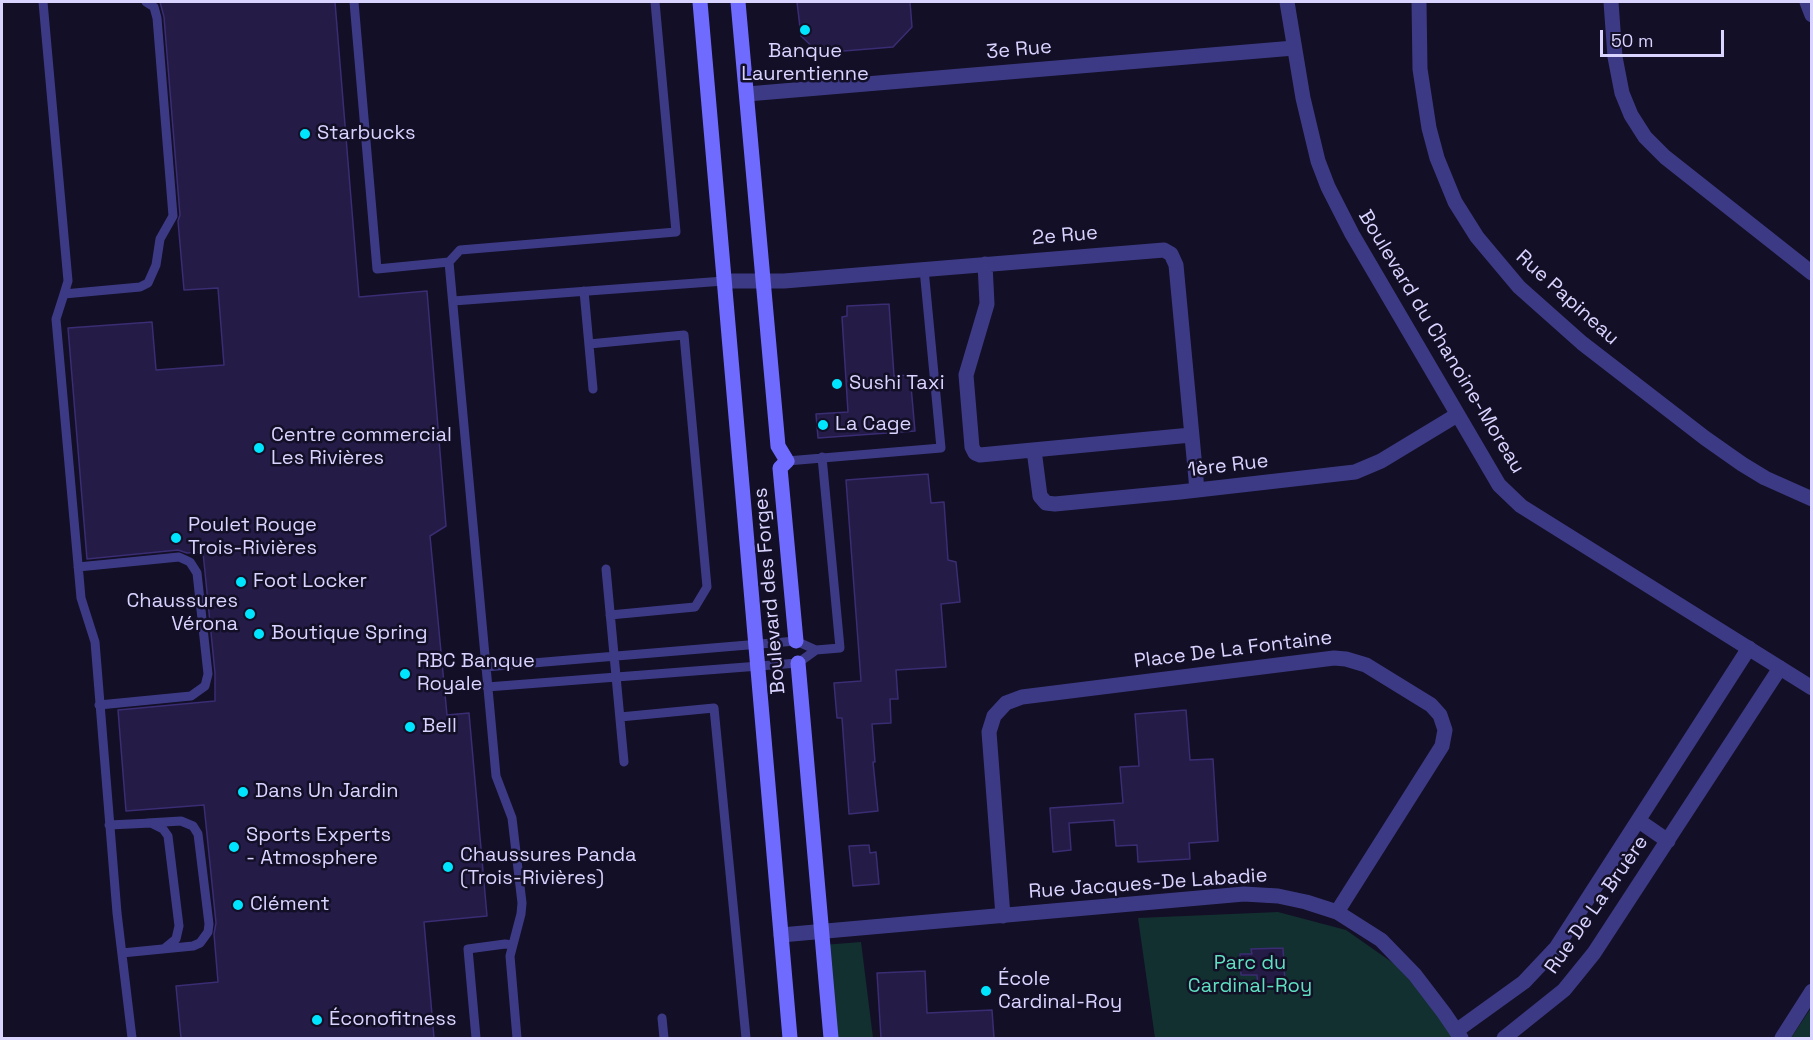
<!DOCTYPE html>
<meta charset="utf-8">
<style>
body{margin:0}
#map{position:relative;width:1813px;height:1040px;overflow:hidden;background:#130f26;font-family:"Space Grotesk",sans-serif}
canvas{display:block}
.frame{position:absolute;inset:0;border:3px solid #d9d4ff;pointer-events:none}
.scale{position:absolute;left:1600px;top:30px;width:124px;height:27px;box-sizing:border-box;border:3px solid #d9d4ff;border-top:0;padding-left:8px;font-size:18px;line-height:21px;white-space:nowrap;color:#d9d4ff;-webkit-text-stroke:4px #130f26;paint-order:stroke}
</style>
<div id="map">
<canvas width="1813" height="1040"></canvas>
<div class="frame"></div>
<div class="scale">50 m</div>
</div>
<script>
const g = document.querySelector('canvas').getContext('2d');
g.lineJoin = 'round';
function fill(path, color) {
  g.fillStyle = color;
  g.fill(path, 'evenodd');
}
function poly(rows) {
  const path = new Path2D();
  for (const r of rows) {
    path.moveTo(r[0], r[1]);
    for (let i = 2; i < r.length; i += 2) path.lineTo(r[i], r[i + 1]);
  }
  return path;
}
function stroke(path, color, width, dash) {
  g.strokeStyle = color;
  g.lineWidth = width;
  g.lineCap = dash ? 'butt' : 'round';
  g.setLineDash(dash || []);
  g.stroke(path);
}
function write(font, color, halo, rows, align = 'center') {
  g.font = font + ' "Space Grotesk",sans-serif';
  g.lineWidth = 5;
  g.setLineDash([]);
  g.textBaseline = 'middle';
  g.strokeStyle = halo;
  g.fillStyle = color;
  for (const [text, x, y, turn = 0] of rows) {
    g.save();
    g.translate(x, y);
    g.rotate((+turn || 0) * Math.PI / 180);
    g.textAlign = isNaN(turn) ? turn : align;
    if (halo) g.strokeText(text, 0, 0);
    g.fillText(text, 0, 0);
    g.restore();
  }
}
fill(poly([
 [1278,912,1346,930,1396,965,1462,1038,1155,1038,1138,918],
 [861,942,873,1038,831,1038,822,945],
 [1811,1008,1811,1038,1791,1038]
]), '#12302f');
const building = poly([
 [160,2,335,2,359,297,427,291,446,526,430,536,447,715,469,713,487,916,424,922,434,1038,181,1038,176,986,218,982,214,934,216,923,204,805,126,811,118,710,215,701,215,673,203,552,187,553,178,550,87,559,68,328,152,322,156,370,224,365,218,288,184,290,178,221,180,215,164,17,160,2],
 [797,2,910,2,912,27,893,47,819,53,801,36,797,2],
 [889,304,894,376,910,375,915,431,818,438,816,414,848,412,842,317,847,316,847,306,889,304],
 [928,474,931,503,944,502,948,560,956,562,960,602,941,604,946,667,896,670,898,699,890,699,891,723,872,724,875,762,873,762,878,811,849,814,842,718,837,718,834,683,861,681,846,480,928,474],
 [1186,710,1190,760,1213,759,1218,841,1189,843,1190,859,1138,862,1137,845,1116,846,1114,820,1069,823,1071,850,1053,852,1050,808,1123,803,1120,767,1139,766,1135,714,1186,710],
 [869,845,870,853,876,852,879,884,853,886,849,846,869,845],
 [1283,948,1285,984,1258,986,1257,975,1241,975,1240,954,1252,954,1251,949,1283,948],
 [925,971,927,1013,992,1010,994,1038,881,1038,877,973,925,971]
]);
fill(building, '#241b47');
stroke(building, '#3b2d73', 1.5);
stroke(poly([
 [43,2,68,281,64,294],
 [354,2,377,269,449,262,460,250,676,232,655,2],
 [449,262,496,776,512,818,522,903,521,914,510,956,517,1038],
 [584,291,593,389],
 [453,301,724,281],
 [589,344,684,335,707,587,695,607,610,615],
 [787,461,941,448,924,269],
 [78,567,179,557,190,562,197,573,208,674,205,686,191,696,99,705],
 [606,569,624,762],
 [485,667,796,641,816,650],
 [487,687,798,663,816,650,840,648,822,457],
 [620,717,714,708,746,1038],
 [109,825,151,823,163,829,168,836,179,926,176,939,165,948],
 [122,953,193,946,200,943,208,932,209,924,198,834,193,826,181,821,147,823],
 [662,1018,664,1038],
 [132,1038,117,913,95,642,81,598,56,319,64,294,140,287,148,283,156,265,160,239,173,216,157,18,154,7,146,2],
 [476,1038,468,949,505,944,513,945]
]), '#3d3a85', 9);
stroke(poly([
 [1419,2,1420,69,1429,128,1437,158,1455,202,1477,237,1519,287,1582,343,1705,438,1742,464,1765,478,1812,499],
 [1611,2,1615,57,1622,93,1631,115,1645,137,1665,157,1812,273],
 [1807,2,1812,15],
 [747,94,1294,48],
 [985,264,987,304,966,375,972,447,975,453,980,455,1191,435],
 [724,281,784,281,1164,250,1171,254,1176,265,1197,490],
 [1034,450,1040,496,1046,503,1055,504,1180,492,1355,472,1381,461,1457,415],
 [1639,821,1668,841],
 [1003,916,989,732,994,716,1006,703,1022,697,1334,658,1346,659,1366,665,1431,705,1440,715,1445,730,1442,746,1337,912],
 [781,935,1244,894,1278,896,1306,902,1337,912,1381,940,1415,975,1444,1013,1461,1038],
 [1456,1031,1524,982,1556,948,1749,648],
 [1504,1038,1564,990,1594,953,1780,668],
 [1782,1038,1812,991]
]), '#3d3a85', 15);
stroke(poly([
 [1287,2,1303,98,1318,161,1328,187,1352,234,1499,485,1521,506,1812,688]
]), '#3d3a85', 15);
stroke(poly([
 [700,2,790,1038],
 [738,2,778,446,787,461,780,468,796,641],
 [798,663,831,1038]
]), '#6f6bff', 15);
for (const [x, y, r, color] of [
 [805,30,6,"#00e5ff"],
 [305,134,6,"#00e5ff"],
 [837,384,6,"#00e5ff"],
 [823,425,6,"#00e5ff"],
 [259,448,6,"#00e5ff"],
 [176,538,6,"#00e5ff"],
 [241,582,6,"#00e5ff"],
 [250,614,6,"#00e5ff"],
 [259,634,6,"#00e5ff"],
 [405,674,6,"#00e5ff"],
 [410,727,6,"#00e5ff"],
 [243,792,6,"#00e5ff"],
 [234,847,6,"#00e5ff"],
 [448,867,6,"#00e5ff"],
 [238,905,6,"#00e5ff"],
 [986,991,6,"#00e5ff"],
 [317,1020,6,"#00e5ff"]
]) {
  const dot = new Path2D();
  dot.arc(x, y, r, 0, 2 * Math.PI);
  g.fillStyle = color;
  g.fill(dot);
  stroke(dot, '#130f26', 2);
}
write('20px', '#d9d4ff', '#130f26', [
 ["3e Rue",1019,50,-5],
 ["2e Rue",1065,236,-5],
 ["Rue Papineau",1567,298,42],
 ["Boulevard du Chanoine-Moreau",1441,342,59],
 ["1ère Rue",1228,466,-7],
 ["Boulevard des Forges",770,591,-95],
 ["Place De La Fontaine",1233,650,-7],
 ["Rue Jacques-De Labadie",1148,884,-4],
 ["Rue De La Bruère",1597,905,-55]
]);
write('20px', '#d9d4ff', '#130f26', [
 ["Banque",805,52,"center"],
 ["Laurentienne",805,75,"center"],
 ["Starbucks",317,134],
 ["Sushi Taxi",849,384],
 ["La Cage",835,425],
 ["Centre commercial",271,436],
 ["Les Rivières",271,459],
 ["Poulet Rouge",188,526],
 ["Trois-Rivières",188,549],
 ["Foot Locker",253,582],
 ["Chaussures",238,602,"right"],
 ["Vérona",238,625,"right"],
 ["Boutique Spring",271,634],
 ["RBC Banque",417,662],
 ["Royale",417,685],
 ["Bell",422,727],
 ["Dans Un Jardin",255,792],
 ["Sports Experts",246,836],
 ["- Atmosphere",246,859],
 ["Chaussures Panda",460,856],
 ["(Trois-Rivières)",460,879],
 ["Clément",250,905],
 ["École",998,980],
 ["Cardinal-Roy",998,1003],
 ["Éconofitness",329,1020]
], 'left');
write('20px', '#5fe0c0', '#130f26', [
 ["Parc du",1250,964],
 ["Cardinal-Roy",1250,987]
]);
</script>
